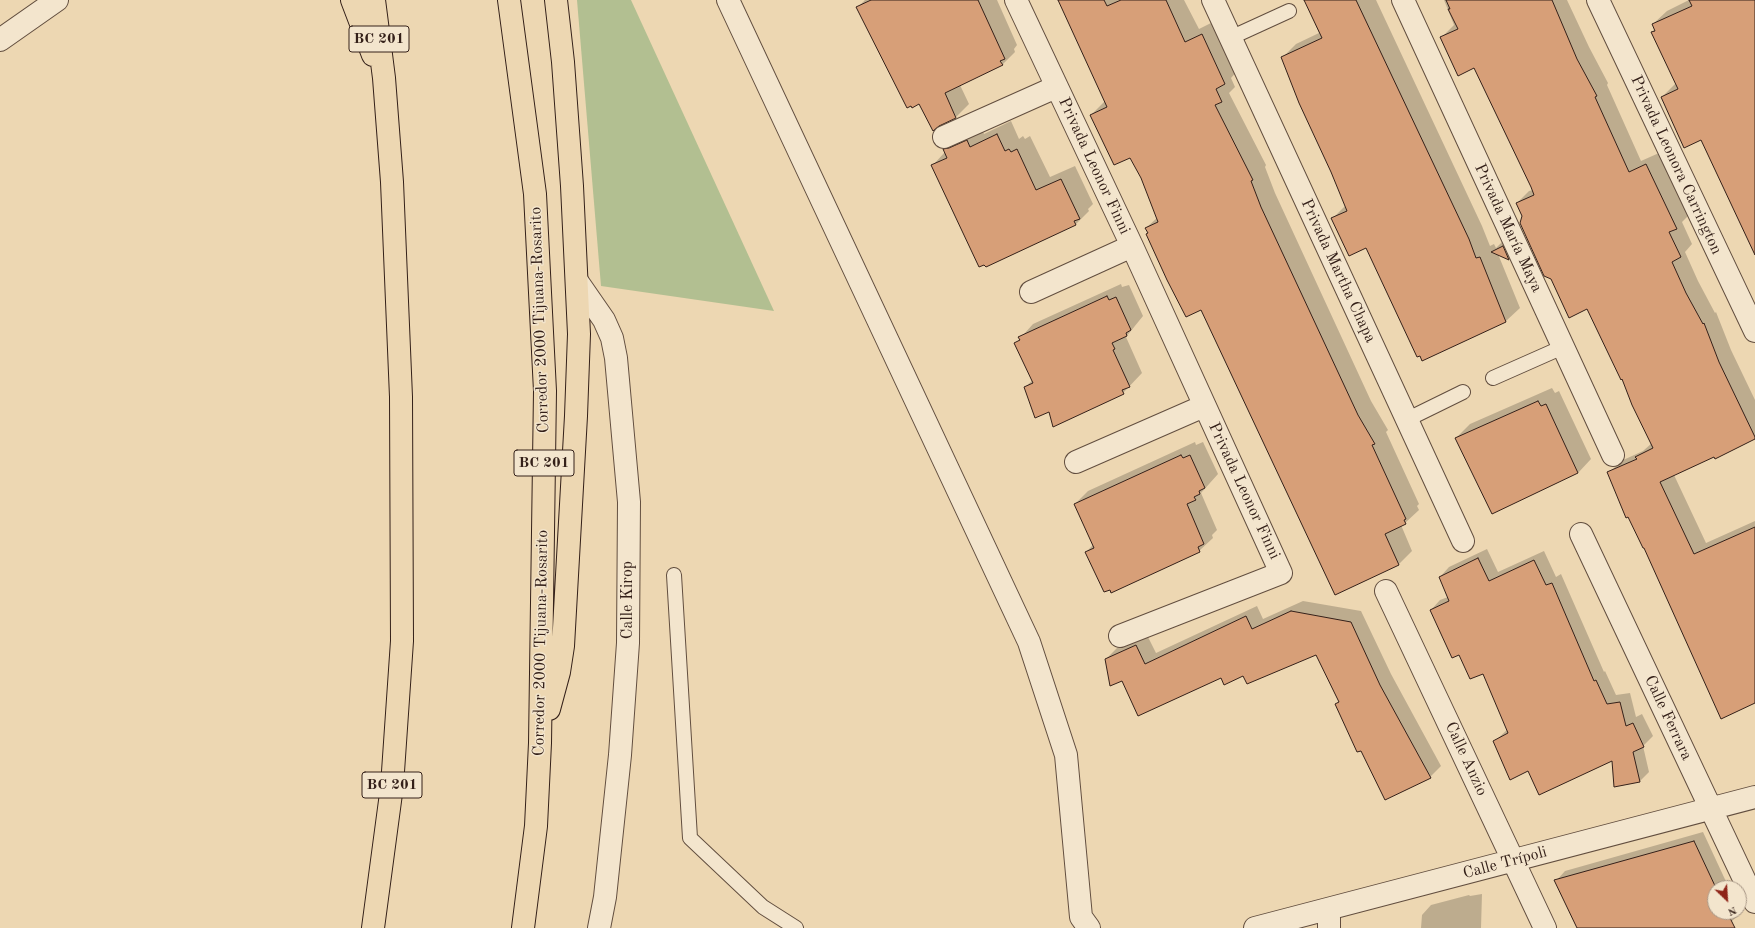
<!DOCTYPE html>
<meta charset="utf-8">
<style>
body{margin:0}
#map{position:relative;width:1755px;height:928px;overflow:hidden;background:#edd7b2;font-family:"Old Standard TT",serif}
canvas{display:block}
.north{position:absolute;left:1707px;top:880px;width:40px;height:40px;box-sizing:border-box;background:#f3e5cd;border:1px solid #a79685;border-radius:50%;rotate:155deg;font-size:11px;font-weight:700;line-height:16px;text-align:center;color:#342019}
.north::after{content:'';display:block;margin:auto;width:14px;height:18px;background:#8f2418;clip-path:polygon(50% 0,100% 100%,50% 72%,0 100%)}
</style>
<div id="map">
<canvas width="1755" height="928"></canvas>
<div class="north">N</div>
</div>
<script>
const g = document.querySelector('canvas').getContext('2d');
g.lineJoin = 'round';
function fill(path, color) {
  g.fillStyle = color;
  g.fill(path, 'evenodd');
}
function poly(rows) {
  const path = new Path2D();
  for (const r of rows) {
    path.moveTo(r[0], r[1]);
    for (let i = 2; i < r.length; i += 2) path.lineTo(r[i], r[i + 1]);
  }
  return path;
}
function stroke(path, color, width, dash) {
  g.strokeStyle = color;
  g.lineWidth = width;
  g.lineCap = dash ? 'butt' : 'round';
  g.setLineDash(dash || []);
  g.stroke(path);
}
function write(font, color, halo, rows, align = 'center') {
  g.font = font + ' "Old Standard TT",serif';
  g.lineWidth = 3;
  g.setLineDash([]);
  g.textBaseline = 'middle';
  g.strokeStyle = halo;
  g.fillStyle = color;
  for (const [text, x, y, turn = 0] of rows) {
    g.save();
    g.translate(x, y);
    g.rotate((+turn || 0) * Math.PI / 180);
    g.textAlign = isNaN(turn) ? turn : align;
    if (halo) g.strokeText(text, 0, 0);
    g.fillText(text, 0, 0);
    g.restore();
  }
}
fill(poly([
 [577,0,631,0,774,311,601,286]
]), '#b2bf91');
fill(poly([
 [865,0,997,0,1017,45,1014,49,1015,52,1002,65,960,85,969,104,956,117,938,125,920,103,858,7],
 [1059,0,1184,0,1199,29,1215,21,1238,70,1231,78,1235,87,1229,93,1266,165,1265,167,1275,193,1371,401,1388,430,1386,432,1419,504,1417,506,1419,510,1405,523,1401,525,1412,551,1398,565,1147,234,1148,233,1146,228,1158,217,1142,177,1131,157,1091,115,1105,101],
 [1305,0,1376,0,1482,226,1490,246,1494,244,1496,248,1506,238,1523,246,1509,259,1498,254,1520,308,1506,321,1423,360,1367,247,1333,218,1346,205,1282,58,1296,44,1319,33],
 [1444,0,1567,0,1589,47,1608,83,1607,85,1641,161,1659,153,1688,216,1682,222,1692,244,1685,252,1698,281,1715,313,1716,312,1731,350,1755,400,1755,438,1674,475,1706,543,1755,521,1755,702,1645,546,1609,473,1621,461,1643,451,1652,443,1622,378,1587,308,1523,216,1517,203,1529,191,1533,190,1474,67,1442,37,1454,25],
 [1689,0,1755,0,1755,246,1702,139,1662,97,1676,83,1652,32,1655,29,1653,24,1667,11],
 [1011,121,1019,139,1023,136,1025,139,1030,136,1050,177,1075,166,1093,204,1088,209,1089,211,1076,224,933,165,945,152,944,150,958,136,981,127,984,134],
 [1121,284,1122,287,1129,285,1143,316,1126,337,1142,373,1123,393,1050,410,1025,387,1033,380,1016,343,1033,324],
 [1552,388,1555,393,1559,391,1591,459,1578,473,1456,438,1470,424],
 [1195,442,1196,445,1203,442,1218,474,1201,493,1217,530,1212,535,1213,538,1199,551,1086,552,1093,545,1075,504,1088,491],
 [1487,549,1498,572,1544,551,1556,577,1561,574,1604,672,1605,671,1616,695,1630,693,1636,717,1642,714,1653,736,1643,746,1649,772,1640,781,1615,786,1613,760,1495,741,1508,729,1483,672,1460,654,1431,610,1440,600,1448,597,1440,577,1449,567],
 [1303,601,1361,611,1391,674,1441,766,1430,777,1362,749,1336,704,1340,700,1317,653,1244,674,1122,680,1106,659,1117,648,1147,635,1156,653,1257,606,1263,619],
 [1703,832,1729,888,1715,888,1715,912,1739,912,1739,909,1741,913,1724,928,1589,928,1556,881,1565,871],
 [1482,894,1481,928,1501,928,1421,928,1422,915,1431,905,1469,895,1470,896]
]), '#0003');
const building = poly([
 [871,0,978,0,1005,59,1000,61,1003,65,945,93,956,118,939,126,933,131,919,104,912,108,911,106,907,108,856,7,871,0],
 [1058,0,1104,0,1107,6,1121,0,1166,0,1185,42,1202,34,1225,84,1216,89,1222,102,1215,105,1253,180,1251,181,1261,207,1358,415,1375,444,1372,445,1406,519,1404,520,1406,524,1385,534,1399,565,1335,595,1201,310,1186,317,1167,280,1146,234,1148,233,1145,228,1158,222,1141,178,1130,158,1114,165,1090,115,1107,107,1058,0],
 [1304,0,1356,0,1469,239,1476,258,1480,257,1506,322,1422,361,1420,356,1417,357,1366,248,1349,256,1331,218,1347,211,1331,172,1299,103,1281,57,1322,38,1304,0],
 [1446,0,1552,0,1577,59,1597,96,1595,97,1629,172,1646,164,1677,229,1669,232,1681,257,1672,262,1686,293,1703,324,1704,323,1719,362,1755,437,1755,439,1715,459,1714,457,1660,482,1694,554,1755,527,1755,703,1721,719,1644,548,1643,548,1628,517,1626,518,1607,472,1637,459,1635,457,1653,448,1632,405,1622,379,1621,380,1587,309,1569,318,1551,279,1544,276,1520,223,1522,216,1516,203,1534,195,1531,187,1474,68,1458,76,1440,37,1458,29,1448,9,1450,9,1446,0],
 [1689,0,1755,0,1755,255,1701,140,1684,148,1661,97,1678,89,1651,32,1655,31,1652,24,1692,6,1689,0],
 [997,134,1005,151,1009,149,1011,152,1017,149,1036,190,1061,179,1080,219,1074,221,1076,225,986,267,984,265,979,267,931,165,947,158,943,149,949,148,967,140,970,147,997,134],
 [1503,246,1509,260,1491,252,1503,246],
 [1107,296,1109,300,1116,297,1131,330,1126,333,1127,336,1112,343,1115,349,1113,350,1130,387,1122,390,1124,394,1053,427,1049,412,1035,418,1024,387,1033,383,1014,343,1020,340,1018,337,1107,296],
 [1538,401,1541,406,1546,404,1578,473,1492,514,1455,438,1538,401],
 [1181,455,1183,458,1190,455,1205,488,1199,491,1200,494,1194,497,1196,500,1187,504,1204,544,1198,547,1200,552,1111,593,1110,590,1104,592,1085,552,1094,548,1074,504,1181,455],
 [1478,558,1489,581,1534,560,1546,585,1552,583,1594,681,1596,680,1607,704,1620,702,1626,726,1633,723,1644,747,1633,752,1640,782,1614,787,1612,761,1539,795,1528,771,1510,780,1493,741,1508,733,1483,674,1470,679,1459,655,1452,658,1430,610,1449,601,1439,577,1478,558],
 [1291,611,1351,622,1380,685,1431,778,1385,800,1361,751,1357,752,1335,704,1339,702,1316,655,1247,684,1243,676,1224,685,1221,678,1138,716,1122,681,1110,686,1105,659,1136,645,1145,664,1246,616,1252,629,1291,611],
 [1694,841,1716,888,1715,912,1727,912,1735,928,1577,928,1554,880,1694,841]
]);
fill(building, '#d79f78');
stroke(building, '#342019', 1);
const service = poly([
 [1230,38,1289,11],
 [1493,378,1563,347],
 [1408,419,1463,392],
 [674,575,690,838,763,907,796,928]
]);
const minor = poly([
 [728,0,1029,642,1066,755,1081,917,1089,928],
 [1016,0,1132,246,1281,573,1120,636],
 [1213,0,1463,541],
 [1403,0,1613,455],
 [1598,0,1755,331],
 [0,40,57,0],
 [944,137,1056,87],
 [577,281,604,320,612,338,616,358,629,502,628,643,620,755,605,897,599,928],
 [1031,292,1132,246],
 [1076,462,1204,406],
 [1581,534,1755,902],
 [1386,591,1545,928],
 [1255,928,1755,797],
 [1329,928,1329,909]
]);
const trunk = poly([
 [352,0,373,55],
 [509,0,535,194,545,391,540,743,536,826,523,928],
 [549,709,559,672,563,646,576,416,579,334,572,186,563,62,556,0],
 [373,928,392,786,402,641,401,397,392,182,384,78,374,0]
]);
stroke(service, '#624e3f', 16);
stroke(minor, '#624e3f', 24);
stroke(trunk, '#342019', 24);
stroke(service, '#f3e5cd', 14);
stroke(minor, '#f3e5cd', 22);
stroke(trunk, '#edd7b2', 22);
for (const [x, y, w] of [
 [379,39,60],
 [544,463,60],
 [392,785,60]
]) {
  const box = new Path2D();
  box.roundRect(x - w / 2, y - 13, w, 26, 3);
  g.fillStyle = '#f3e5cd';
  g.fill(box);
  stroke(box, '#342019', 1);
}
write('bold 15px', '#342019', null, [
 ["BC 201",379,39],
 ["BC 201",544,463],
 ["BC 201",392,785]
]);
write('16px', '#342019', '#f3e5cd', [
 ["Privada Leonora Carrington",1676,165,65],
 ["Privada Leonor Finni",1094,166,65],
 ["Privada María Maya",1508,228,65],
 ["Privada Martha Chapa",1338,271,65],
 ["Corredor 2000 Tijuana-Rosarito",540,320,-92],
 ["Privada Leonor Finni",1244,491,65],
 ["Calle Kirop",628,600,-90],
 ["Corredor 2000 Tijuana-Rosarito",541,643,-89],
 ["Calle Ferrara",1668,718,65],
 ["Calle Anzio",1466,759,65],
 ["Calle Trípoli",1505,863,-15]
]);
</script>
